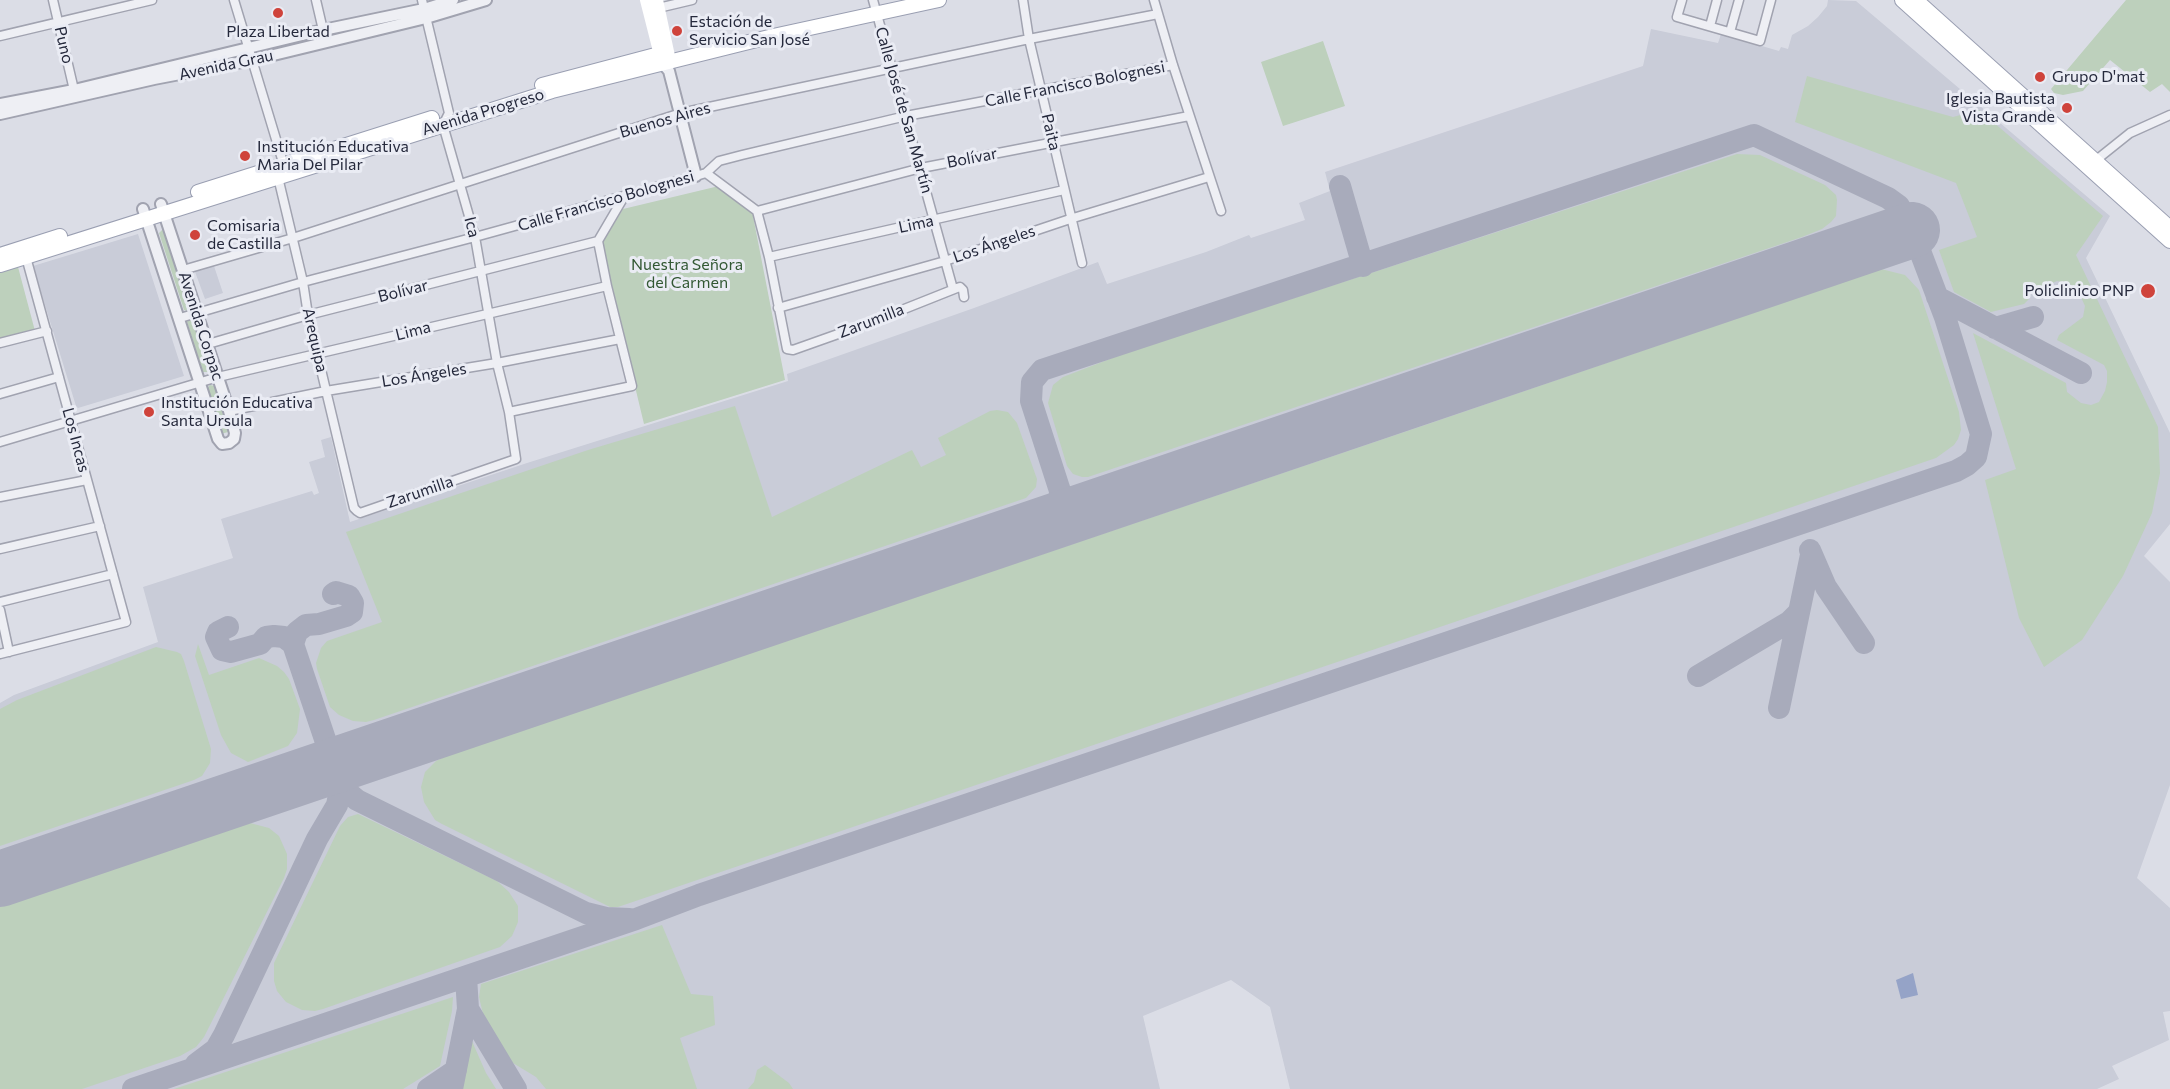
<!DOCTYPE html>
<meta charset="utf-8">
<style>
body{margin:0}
canvas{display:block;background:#dbdde6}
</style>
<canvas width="2170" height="1089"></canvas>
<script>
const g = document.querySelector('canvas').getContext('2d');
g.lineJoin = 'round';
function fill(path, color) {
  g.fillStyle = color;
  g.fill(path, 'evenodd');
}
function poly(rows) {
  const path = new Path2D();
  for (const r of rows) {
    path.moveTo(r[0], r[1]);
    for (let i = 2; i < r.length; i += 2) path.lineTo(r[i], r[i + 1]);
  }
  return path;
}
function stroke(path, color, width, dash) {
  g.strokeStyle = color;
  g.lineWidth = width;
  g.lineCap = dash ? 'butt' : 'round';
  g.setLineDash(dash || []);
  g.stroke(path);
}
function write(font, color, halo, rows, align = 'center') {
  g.font = font + ' Commissioner,sans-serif';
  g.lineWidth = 6;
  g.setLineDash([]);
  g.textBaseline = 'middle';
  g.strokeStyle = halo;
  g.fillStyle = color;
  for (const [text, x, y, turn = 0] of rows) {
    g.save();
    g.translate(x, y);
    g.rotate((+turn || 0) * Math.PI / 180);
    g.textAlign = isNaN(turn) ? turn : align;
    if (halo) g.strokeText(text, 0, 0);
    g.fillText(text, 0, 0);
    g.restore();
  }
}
fill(poly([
 [1828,0,1856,1,2110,216,2086,258,2170,433,2170,524,2144,556,2170,582,2170,785,2137,878,2170,908,2170,1011,2163,1012,2169,1040,2112,1066,2119,1079,2097,1089,1290,1089,1270,1007,1231,980,1143,1016,1160,1089,0,1089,0,703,14,695,158,642,143,587,233,558,221,519,312,491,314,495,319,493,309,462,325,457,321,440,331,437,350,522,527,463,788,381,787,374,974,308,1098,262,1107,284,1206,252,1249,235,1251,238,1305,220,1299,203,1330,191,1325,172,1643,66,1651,29,1718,43,1721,34,1779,51,1781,47,1788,49,1792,35,1808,26,1818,17,1827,6],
 [138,234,184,376,78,408,76,406,33,266],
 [213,263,223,293,205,299,194,269]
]), '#c9ccd8');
fill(poly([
 [2126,0,2170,0,2170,92,2162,84,2150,92,2110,60,2083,91,2063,95,2054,93,2051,89],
 [1323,41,1345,106,1283,126,1261,62],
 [1807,76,1953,117,1979,110,2103,216,2076,255,2158,427,2160,473,2152,513,2123,576,2082,640,2044,667,2019,618,1985,480,2016,469,1973,333,2066,383,2067,392,2081,403,2091,405,2099,402,2105,391,2107,382,2107,371,2104,365,2057,340,2059,335,2083,317,2085,306,2079,293,2069,283,2057,281,2028,294,2029,299,2024,304,1991,312,1954,292,1939,250,1977,237,1956,183,1795,122],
 [1737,154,1760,155,1825,185,1836,195,1837,200,1836,216,1831,222,1822,229,1802,237,1088,477,1082,477,1073,474,1067,466,1048,403,1053,385,1063,377,1128,352],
 [719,186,752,211,785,380,644,424,601,245,623,209],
 [162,230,165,231,190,308,188,311,184,310,159,233],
 [18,267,35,331,0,339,0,273],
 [1881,269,1905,275,1919,290,1959,412,1961,430,1958,439,1954,445,1936,458,618,907,610,907,442,824,435,820,424,802,421,787,425,772,436,761,448,755,1431,423],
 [188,319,194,320,208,372,203,372,187,322],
 [210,385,215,386,228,432,221,434,207,388],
 [735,406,772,517,912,450,921,467,946,455,938,438,990,411,997,410,1008,412,1017,423,1037,479,1036,487,1026,498,374,720,366,722,353,721,339,715,330,707,317,669,316,663,321,648,327,641,382,622,346,532,588,450],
 [198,644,209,675,259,658,277,666,284,672,289,679,300,709,297,733,288,746,248,762,231,753,221,735,195,656],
 [156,647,177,652,181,654,184,661,211,749,210,763,202,776,194,780,0,846,0,709,17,700],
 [358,814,497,881,509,892,518,906,518,922,512,936,500,947,323,1009,315,1011,302,1010,286,1002,277,991,274,981,274,963,340,826,348,817],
 [250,823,269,828,279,836,287,854,287,869,284,878,204,1037,196,1047,180,1056,82,1089,0,1089,0,907],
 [662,925,691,994,713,996,715,1025,680,1038,697,1089,546,1089,536,1077,513,1063,484,1018,479,997,481,984],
 [453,997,452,1011,440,1066,403,1089,174,1089],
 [471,1039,486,1073,496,1089,462,1089],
 [765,1065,789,1083,793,1089,748,1089,754,1082,757,1070]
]), '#bdd0bc');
fill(poly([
 [1913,973,1918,995,1901,999,1896,980]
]), '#95a3c7');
stroke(poly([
 [1340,186,1363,266],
 [1937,297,2081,373],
 [1995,328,2033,317],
 [1045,524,1059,507,1060,491],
 [1810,550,1826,587,1864,643],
 [293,644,297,632,306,625,319,624,346,616,352,612,353,603,349,596,336,592,333,594],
 [1698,676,1789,622,1799,612],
 [1779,708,1811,555],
 [340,786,357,800,586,913,606,918,629,919],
 [466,977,468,1009,516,1089],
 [196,1064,216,1049,224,1035,317,839,337,805,339,795,340,786,334,766,293,644,284,637,274,636,266,637,260,644,231,652,222,650,216,637,218,632,228,627],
 [133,1089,636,919,699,895,1956,471,1967,465,1976,457,1981,434,1945,317,1912,230,1899,206,1888,198,1754,135,1042,370,1032,382,1031,401,1060,491,1070,503,1084,511],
 [428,1089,456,1070],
 [452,1089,468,1009]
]), '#a8abbb', 22);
stroke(poly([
 [0,879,1912,230]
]), '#a8abbb', 56);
const minor = poly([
 [53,0,74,90],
 [234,0,285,169],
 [316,0,323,30],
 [873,0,953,289],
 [1023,0,1029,39,1082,263],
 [1154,0,1173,65,1221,211],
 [1682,0,1677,17,1760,41,1771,0],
 [654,9,692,0],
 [1710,26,1717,0],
 [1730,32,1739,0],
 [0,36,152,0],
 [2095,161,2130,133,2170,115],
 [277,173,303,282,308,315,354,508,357,511,360,513,516,459,509,412,497,363,475,237,443,125,449,113,422,0],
 [706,173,757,211,769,257,787,349,793,350,869,323,957,288,960,287,963,290,964,297],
 [757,211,921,168,1189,116],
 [769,257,1064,190],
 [183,270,293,238,681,113,1029,39,1158,14],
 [778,308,945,261,1070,219,1209,177],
 [180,318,303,282,475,237,696,176,706,173,719,161,742,155,906,116,1173,65],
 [0,343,47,331],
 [208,344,308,315,598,241],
 [0,394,59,377],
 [229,411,326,391,497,363,620,339],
 [509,412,632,386,607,286,598,241,625,195],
 [0,442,218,377,607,286],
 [0,497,87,480],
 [0,549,100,526],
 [0,602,113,574],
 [0,610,9,652],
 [0,654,126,622,26,257]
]);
const tertiary = poly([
 [662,63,669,71,696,176],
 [0,104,74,90,323,30,424,9,453,0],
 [0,114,154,79,253,60,426,18,486,0],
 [143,209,218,439,222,444,229,443,234,439,235,433,229,411,161,204]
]);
const primary = poly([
 [1902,0,2170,241],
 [1916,0,2170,228],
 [542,85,663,53],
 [198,192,432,118],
 [0,255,60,236],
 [0,265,552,91,773,36,939,0]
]);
stroke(minor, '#a1a3b0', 11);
stroke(tertiary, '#a1a3b0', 14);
stroke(primary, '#9a9fb2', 16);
stroke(minor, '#eeeff4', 8);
stroke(tertiary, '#eeeff4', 10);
stroke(poly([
 [646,0,662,63],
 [657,0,670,61]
]), '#fff', 12);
stroke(primary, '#fff', 14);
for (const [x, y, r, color] of [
 [278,13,6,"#cf433b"],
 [677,31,6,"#cf433b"],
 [2040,77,6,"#cf433b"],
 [2067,108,6,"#cf433b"],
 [245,156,6,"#cf433b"],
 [195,235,6,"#cf433b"],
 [2148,291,8,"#cf433b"],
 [149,412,6,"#cf433b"]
]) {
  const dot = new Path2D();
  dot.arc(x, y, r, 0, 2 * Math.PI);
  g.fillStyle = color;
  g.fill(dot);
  stroke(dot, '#eaecf4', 2);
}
write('16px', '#25293c', '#eaecf4', [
 ["Estación de",689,22],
 ["Servicio San José",689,40],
 ["Plaza Libertad",278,32,"center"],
 ["Grupo D'mat",2052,77],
 ["Iglesia Bautista",2055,99,"right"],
 ["Vista Grande",2055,117,"right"],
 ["Institución Educativa",257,147],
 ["Maria Del Pilar",257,165],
 ["Comisaria",207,226],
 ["de Castilla",207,244],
 ["Policlinico PNP",2134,291,"right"],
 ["Institución Educativa",161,403],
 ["Santa Ursula",161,421]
], 'left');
write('16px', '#25293c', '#eaecf4', [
 ["Puno",64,45,77],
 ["Avenida Grau",226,65,-12],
 ["Calle Francisco Bolognesi",1075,84,-11],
 ["Calle José de San Martín",904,110,74],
 ["Avenida Progreso",483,112,-17],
 ["Buenos Aires",665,120,-16],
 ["Paita",1051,132,77],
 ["Bolívar",972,158,-11],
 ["Calle Francisco Bolognesi",606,201,-16],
 ["Lima",916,224,-12],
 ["Ica",472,227,76],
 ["Los Ángeles",994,244,-19],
 ["Bolívar",403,291,-14],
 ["Zarumilla",871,321,-21],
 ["Avenida Corpac",201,326,72],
 ["Lima",413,331,-14],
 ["Arequipa",315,340,77],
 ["Los Ángeles",424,375,-9],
 ["Los Incas",76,440,75],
 ["Zarumilla",420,492,-19]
]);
write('16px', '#325833', '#eaecf4', [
 ["Nuestra Señora",687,265],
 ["del Carmen",687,283]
]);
</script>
